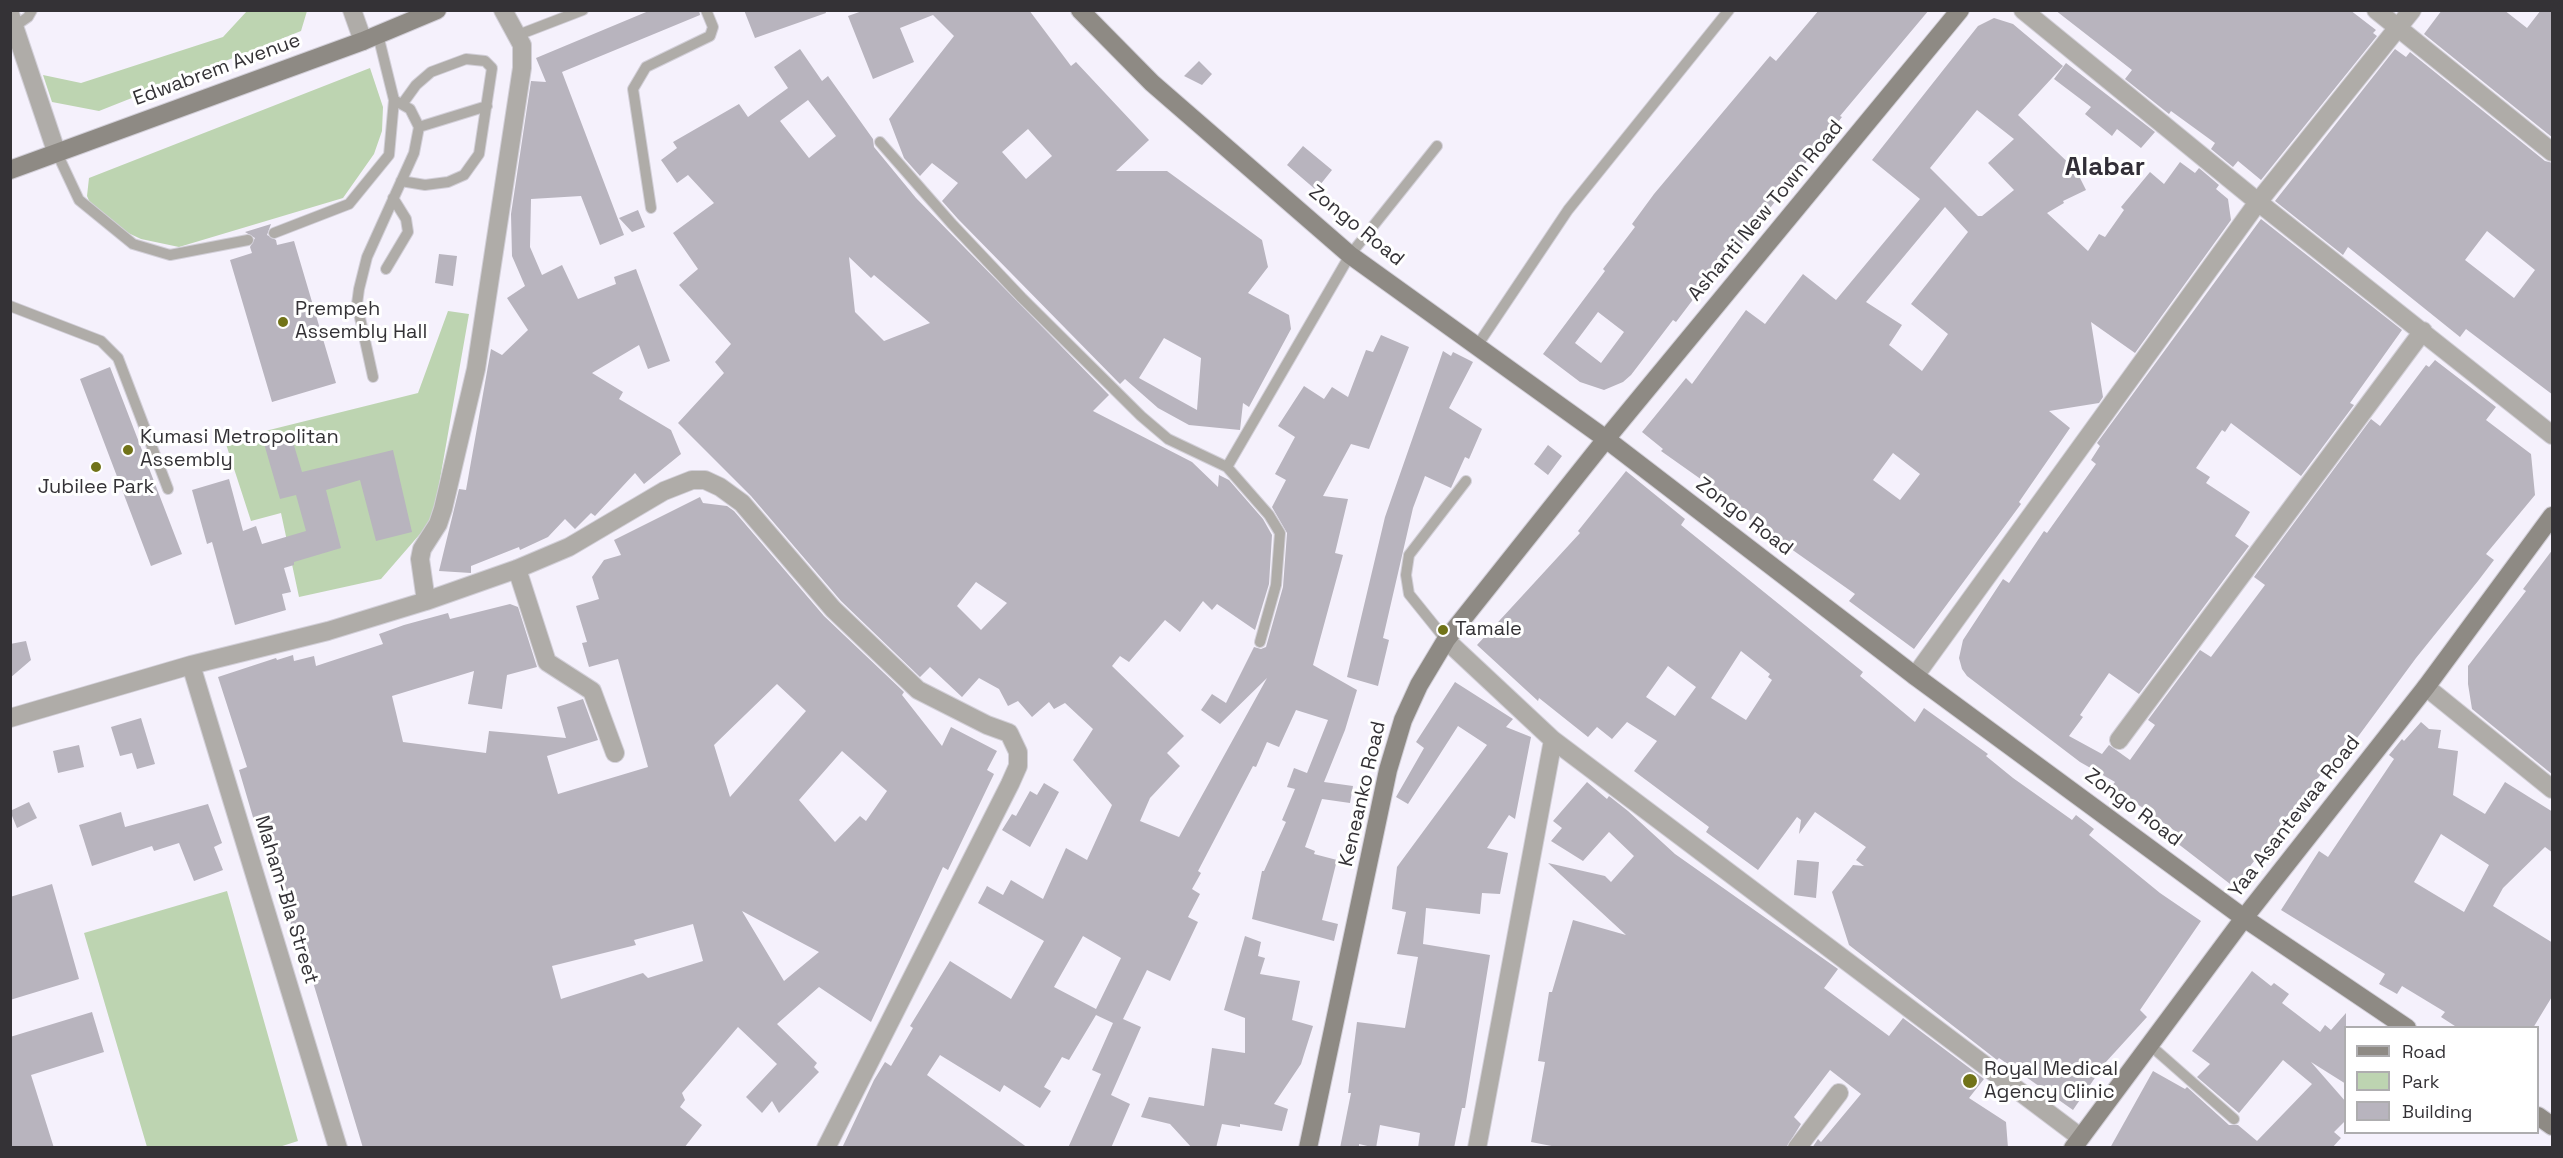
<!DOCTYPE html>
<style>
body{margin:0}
#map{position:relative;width:2563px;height:1158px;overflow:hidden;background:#f5f1fc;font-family:"Space Grotesk",sans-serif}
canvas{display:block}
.frame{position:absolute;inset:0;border:12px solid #343236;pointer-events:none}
.legend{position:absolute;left:2344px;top:1026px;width:195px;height:108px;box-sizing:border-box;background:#fff;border:2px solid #aeadaf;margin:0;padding:8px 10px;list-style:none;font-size:18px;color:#343236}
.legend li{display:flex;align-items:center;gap:12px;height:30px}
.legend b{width:30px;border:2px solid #aeadaf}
</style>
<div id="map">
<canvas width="2563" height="1158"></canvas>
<div class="frame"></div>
<ul class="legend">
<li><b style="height:8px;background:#8e8a84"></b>Road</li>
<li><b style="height:16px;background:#bdd4b1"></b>Park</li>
<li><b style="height:16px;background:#b8b4be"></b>Building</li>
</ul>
</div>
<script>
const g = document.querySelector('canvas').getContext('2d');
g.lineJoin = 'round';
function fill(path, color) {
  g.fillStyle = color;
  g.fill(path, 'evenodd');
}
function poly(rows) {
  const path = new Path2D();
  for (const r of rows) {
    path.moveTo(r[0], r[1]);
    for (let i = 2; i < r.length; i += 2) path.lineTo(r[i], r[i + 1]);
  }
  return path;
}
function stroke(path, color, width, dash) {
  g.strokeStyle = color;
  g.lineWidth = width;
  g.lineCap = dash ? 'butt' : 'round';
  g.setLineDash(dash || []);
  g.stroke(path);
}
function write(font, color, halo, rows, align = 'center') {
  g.font = font + ' "Space Grotesk",sans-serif';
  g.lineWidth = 6;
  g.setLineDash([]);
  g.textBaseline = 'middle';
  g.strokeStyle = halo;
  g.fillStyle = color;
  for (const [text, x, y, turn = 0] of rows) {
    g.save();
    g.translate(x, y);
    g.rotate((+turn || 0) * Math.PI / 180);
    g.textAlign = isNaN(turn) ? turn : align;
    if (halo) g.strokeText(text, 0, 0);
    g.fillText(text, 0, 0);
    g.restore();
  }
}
fill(poly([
 [247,11,307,11,301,31,99,111,52,102,43,75,81,83,223,37],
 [370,68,383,107,382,131,374,154,343,198,179,247,141,239,126,232,90,203,87,196,89,178],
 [448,311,469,314,433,519,381,579,299,597,281,513,251,521,225,441,418,393],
 [227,891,298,1141,276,1148,147,1147,84,933]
]), '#bdd4b1');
fill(poly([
 [651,10,699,10,700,15,562,72,624,235,600,245,581,196,531,199,530,247,542,275,562,265,578,299,616,284,614,277,636,269,670,361,648,369,639,345,592,373,623,392,619,399,671,430,681,454,644,484,635,473,595,516,591,513,575,529,565,519,548,537,520,550,519,547,471,566,471,573,439,571,459,489,466,490,491,349,502,355,528,330,507,298,525,286,512,256,511,214,531,81,546,82,536,58],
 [744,10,825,10,826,13,755,38],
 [865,10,1029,10,1071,66,1076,62,1149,140,1116,171,1167,171,1262,240,1268,267,1248,293,1289,315,1291,329,1249,407,1243,403,1240,430,1189,425,1158,408,1125,379,1120,384,958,219,942,201,958,183,932,163,920,176,904,158,889,119,954,36,933,15,900,28,914,62,873,79,848,16],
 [1028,129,1052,156,1026,179,1002,152],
 [1164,338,1201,358,1197,410,1139,378],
 [1819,10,1929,10,1840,116,1842,117,1736,251,1732,248,1676,322,1673,320,1631,375,1623,382,1604,390,1580,382,1543,354,1605,271,1603,269,1635,227,1632,224,1654,194,1770,56,1776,61],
 [1598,312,1624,332,1601,363,1575,343],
 [2055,10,2350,10,2376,30,2373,33,2377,36,2261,180,2238,161,2233,167,2211,149,2215,143,2171,111,2169,114,2125,79,2132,70],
 [2442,10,2504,10,2527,28,2541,10,2553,10,2553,138,2424,34],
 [1994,18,2013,24,2063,66,2018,115,2076,170,2086,190,2063,201,2064,203,2047,213,2088,251,2099,234,2105,237,2124,210,2121,207,2150,172,2164,184,2180,162,2195,173,2199,168,2219,185,2216,189,2228,199,2231,220,2135,353,2091,322,2103,397,2099,403,2049,411,2070,428,2019,502,2021,504,1914,649,1849,601,1855,594,1716,496,1719,492,1661,451,1663,449,1642,432,1686,378,1692,384,1746,310,1765,324,1803,274,1836,300,1920,199,1872,160,1978,26],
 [1977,110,2014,139,1988,163,2014,190,1982,216,1978,216,1930,168],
 [1945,207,1968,232,1911,304,1948,334,1922,371,1889,345,1902,325,1866,302],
 [1893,453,1920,474,1900,500,1873,480],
 [800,49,822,81,828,76,873,139,874,147,916,198,1109,395,1093,411,1192,462,1218,487,1219,475,1229,480,1263,519,1272,535,1269,584,1255,630,1217,604,1212,610,1203,601,1180,632,1165,620,1129,662,1120,656,1112,666,1184,736,1167,753,1180,766,1150,798,1140,821,1179,837,1267,678,1220,724,1201,710,1212,694,1226,703,1254,647,1261,649,1266,647,1283,587,1287,533,1272,507,1286,480,1275,474,1295,437,1278,426,1304,386,1324,399,1332,387,1348,397,1366,350,1373,352,1381,335,1409,347,1369,449,1351,444,1323,496,1348,499,1335,553,1343,555,1313,665,1357,690,1345,730,1324,782,1353,786,1350,803,1322,799,1305,847,1315,851,1314,854,1337,860,1322,920,1338,924,1334,941,1252,919,1262,871,1264,871,1286,822,1282,820,1295,789,1287,787,1294,768,1307,773,1328,720,1296,710,1279,747,1267,742,1256,767,1253,766,1198,871,1201,873,1192,889,1200,894,1188,917,1198,922,1170,981,1147,970,1123,1019,1141,1027,1111,1095,1130,1104,1111,1148,1068,1148,1101,1074,1092,1070,1113,1023,1096,1015,1069,1060,1062,1057,1044,1087,1051,1091,1040,1108,1004,1085,1000,1092,940,1055,927,1075,1028,1148,842,1148,874,1080,885,1062,891,1066,913,1028,910,1026,950,961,1011,999,1044,941,978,903,987,886,1003,895,1011,880,1043,899,1066,848,1087,860,1112,805,1073,760,1093,729,1065,703,1054,709,1049,702,1032,717,1018,701,1008,706,999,689,979,678,962,697,930,667,920,677,841,601,751,496,678,423,724,373,715,362,731,344,679,285,698,269,673,233,714,203,688,175,677,183,661,160,677,148,673,142,739,104,748,117,788,88,774,67],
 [808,100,836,136,809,158,780,121],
 [849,257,871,278,874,275,930,323,884,341,855,312],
 [976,582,1007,603,981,630,957,606],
 [1083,936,1121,958,1096,1009,1054,987],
 [2395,49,2406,57,2410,52,2545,161,2553,163,2553,395,2466,329,2460,337,2348,247,2343,255,2275,201],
 [2487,231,2535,270,2514,298,2465,260],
 [1199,61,1212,74,1202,85,1184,76],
 [2066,63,2155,132,2141,148,2117,129,2112,136,2085,114,2091,107,2054,79],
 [1303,146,1332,170,1316,190,1287,165],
 [638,210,645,227,632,232,619,218],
 [2261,219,2402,330,2350,403,2354,405,2301,476,2231,423,2225,432,2222,430,2196,468,2210,477,2206,483,2250,512,2235,536,2249,546,2139,694,2109,673,2080,715,2083,717,2069,736,2102,754,2109,745,2130,760,2155,725,2148,720,2200,650,2211,657,2265,585,2254,577,2371,419,2380,426,2426,365,2429,367,2435,360,2496,407,2486,420,2531,454,2535,495,2486,554,2494,560,2478,581,2416,658,2357,738,2352,734,2234,887,2177,843,2182,836,2112,786,2115,782,2080,762,1967,676,1962,669,1959,658,1963,640,2003,579,2009,583,2044,531,2047,533,2096,464,2091,460,2100,446,2097,443],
 [271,224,267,235,276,240,277,245,294,241,336,383,272,402,230,260,252,253,250,247,255,238,245,232],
 [439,254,457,256,453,286,435,283],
 [1443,351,1451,356,1453,352,1473,362,1449,408,1482,429,1469,459,1465,457,1451,488,1425,476,1413,508,1383,638,1389,640,1378,686,1347,677,1385,517],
 [110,367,182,554,151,566,80,379],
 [290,432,302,472,393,450,412,532,376,541,360,480,326,490,341,548,294,562,294,565,284,568,291,592,282,594,286,610,235,625,212,542,207,544,192,490,229,479,243,531,256,526,262,544,306,531,296,495,280,499,263,440],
 [1548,445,1562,456,1548,475,1534,464],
 [1626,471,1685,519,1681,525,1863,672,1860,676,1915,722,1924,708,1988,754,1986,756,2013,778,2072,820,2076,815,2094,829,2089,835,2160,893,2201,921,2140,1010,2147,1017,2105,1063,2073,1110,1999,1058,1997,1060,1849,945,1832,892,1853,865,1864,866,1856,860,1866,847,1815,812,1799,834,1801,820,1797,817,1758,870,1706,832,1709,827,1634,771,1657,741,1627,722,1612,739,1597,727,1588,737,1539,698,1538,701,1477,645,1580,533,1578,531],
 [1741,651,1770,674,1768,677,1772,680,1746,720,1711,698],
 [1668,666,1696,687,1675,716,1646,697],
 [700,497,703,503,727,506,734,511,824,616,904,692,902,695,942,746,951,727,997,751,987,770,994,774,948,870,943,867,871,1022,819,987,777,1024,817,1063,814,1067,819,1072,779,1113,772,1101,762,1113,746,1097,777,1064,738,1027,682,1093,685,1100,680,1107,702,1125,684,1148,363,1148,309,969,304,970,279,883,275,884,266,850,263,851,239,770,247,767,218,677,276,658,277,660,293,655,294,661,314,656,316,666,383,644,379,634,404,625,448,613,450,619,510,604,518,607,537,667,507,675,502,709,468,704,474,671,392,696,403,742,486,753,489,731,566,738,557,707,583,699,598,740,547,756,558,794,648,767,618,659,589,667,582,643,587,642,576,606,599,599,592,577,604,560,621,555,614,540],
 [777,684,806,711,730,797,714,745],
 [842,751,887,791,866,821,860,816,835,842,799,800],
 [742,911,819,952,784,981],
 [693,924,703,961,648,978,643,973,561,999,552,966,636,945,634,940],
 [2553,549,2553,775,2472,709,2468,684,2468,666,2526,591,2523,589],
 [26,641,31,660,10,678,10,644],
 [1455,682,1513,719,1506,727,1531,737,1515,819,1509,815,1487,848,1508,853,1500,894,1482,893,1480,914,1426,908,1423,944,1490,955,1465,1108,1462,1108,1454,1148,1418,1148,1420,1133,1380,1125,1376,1148,1359,1144,1359,1148,1340,1148,1351,1093,1348,1093,1357,1022,1405,1028,1418,957,1397,954,1406,912,1392,909,1397,867,1487,745,1458,726,1408,804,1396,797,1424,748,1416,742],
 [141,718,155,764,137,769,132,753,120,756,111,727],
 [2421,722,2429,729,2441,730,2438,748,2458,751,2453,795,2485,814,2505,782,2553,812,2553,853,2545,847,2503,888,2493,906,2553,943,2553,995,2533,1028,2458,1028,2441,1017,2445,1012,2402,986,2397,994,2379,984,2385,974,2281,910,2319,851,2328,857,2394,759,2389,755,2402,739,2404,741],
 [2441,834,2489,865,2464,912,2414,882],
 [79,745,84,767,58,773,53,751],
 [1587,782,1607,799,1609,796,1628,811,1675,854,1838,969,1824,988,1889,1036,1903,1018,1984,1079,1969,1098,2006,1122,2008,1148,1812,1148,1818,1139,1821,1142,1861,1094,1830,1070,1794,1117,1801,1124,1786,1148,1562,1148,1531,1142,1545,1062,1538,1061,1549,992,1552,992,1573,920,1626,935,1548,863,1605,876,1611,882,1634,856,1609,832,1583,861,1551,841,1562,828,1553,821],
 [1044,783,1059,792,1030,847,1002,830,1012,814,1016,816,1030,791,1037,795],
 [29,802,37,818,17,828,10,811],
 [208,804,222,843,214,847,223,870,194,881,179,843,154,851,152,846,92,866,79,825,121,812,125,827],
 [1797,860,1819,862,1816,898,1794,895],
 [52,884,79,979,10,1000,10,897],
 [1245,936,1261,942,1258,956,1265,958,1260,974,1300,981,1292,1020,1313,1026,1301,1064,1274,1104,1288,1109,1282,1131,1240,1124,1240,1127,1222,1124,1216,1148,1192,1148,1170,1124,1141,1117,1149,1097,1204,1106,1212,1048,1245,1053,1245,1018,1224,1010],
 [2252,971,2271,986,2274,983,2289,994,2282,1003,2320,1032,2325,1025,2331,1030,2346,1013,2346,1084,2311,1062,2346,1102,2346,1120,2334,1132,2341,1138,2332,1148,2110,1148,2153,1071,2185,1089,2187,1087,2229,1125,2238,1125,2257,1141,2312,1084,2283,1060,2239,1113,2197,1077,2210,1064,2192,1051],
 [92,1012,104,1052,31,1075,54,1148,10,1148,10,1037]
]), '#b8b4be');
const lane = poly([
 [15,26,28,17,32,10],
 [518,35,583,10],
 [419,127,487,106],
 [880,142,952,224,1022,298,1141,416,1168,439,1227,467,1269,515,1280,533,1276,585,1260,642],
 [56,151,79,200,133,244,170,255,248,240],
 [401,181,425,185,448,182,464,175,479,154,492,68,485,61,466,59,431,72,416,85,403,103],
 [651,208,633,89,646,67,710,36,713,27,706,10],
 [274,233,349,204,389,155,394,100,378,35],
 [386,269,408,232,406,219,393,198],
 [10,306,101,341,118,358,168,489],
 [1477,346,1568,210,1729,10],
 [373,377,357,304,359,289,367,257,414,153,419,127,410,109,394,100],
 [1227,467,1350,255,1437,146],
 [1446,640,1409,594,1406,575,1409,555,1466,481],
 [2151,1046,2234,1119]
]);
const street = poly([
 [352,10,363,41],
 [2023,10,2258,202,2552,435],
 [2376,10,2552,152],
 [10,14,56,151],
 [517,569,547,662,592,691,615,753],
 [426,601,420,559,422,549,438,524,443,509,476,369,522,68,522,45,503,10],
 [1446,640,1553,740,2080,1137],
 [191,665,338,1148],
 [1915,676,2258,202,2412,10],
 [2426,687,2552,789],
 [10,718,191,665,328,631,426,601,517,569,569,547,664,491,692,480,705,480,720,487,742,503,833,609,918,690,987,725,1009,733,1018,752,1018,766,1010,784,826,1148],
 [2119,740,2423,331],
 [1477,1148,1553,740],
 [1797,1148,1839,1093]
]);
const secondary = poly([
 [1080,10,1152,83,1350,255,1606,439,1915,676,2244,918,2407,1028],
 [10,170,363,41,437,10],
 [2538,1116,2552,1126],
 [1308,1148,1388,770,1403,720,1419,685,1446,640,1606,439,1960,10],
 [2073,1148,2244,918,2426,687,2552,516]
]);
stroke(lane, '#d2cfd8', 12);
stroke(street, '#d2cfd8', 20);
stroke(secondary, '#d2cfd8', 20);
stroke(lane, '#afaca8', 10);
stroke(street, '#afaca8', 18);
stroke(secondary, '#8e8a84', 18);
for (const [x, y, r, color] of [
 [283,322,6,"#717318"],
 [128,450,6,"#717318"],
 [96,467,6,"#717318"],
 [1443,630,6,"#717318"],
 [1970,1081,8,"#717318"]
]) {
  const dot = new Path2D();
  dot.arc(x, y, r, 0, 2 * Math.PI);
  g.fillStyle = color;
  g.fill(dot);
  stroke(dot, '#fff', 2);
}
write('20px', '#343236', '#fff', [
 ["Edwabrem Avenue",217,70,-20],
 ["Ashanti New Town Road",1766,211,-50],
 ["Zongo Road",1356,226,39],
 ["Zongo Road",1744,517,37],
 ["Keneanko Road",1363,794,-77],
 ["Zongo Road",2133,808,37],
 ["Yaa Asantewaa Road",2295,817,-52],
 ["Maham-Bla Street",286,900,73]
]);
write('20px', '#343236', '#fff', [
 ["Prempeh",295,310],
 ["Assembly Hall",295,333],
 ["Kumasi Metropolitan",140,438],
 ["Assembly",140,461],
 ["Jubilee Park",96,488,"center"],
 ["Tamale",1455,630],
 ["Royal Medical",1984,1070],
 ["Agency Clinic",1984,1093]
], 'left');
write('bold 26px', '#322f37', '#fff', [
 ["Alabar",2105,168]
]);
</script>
